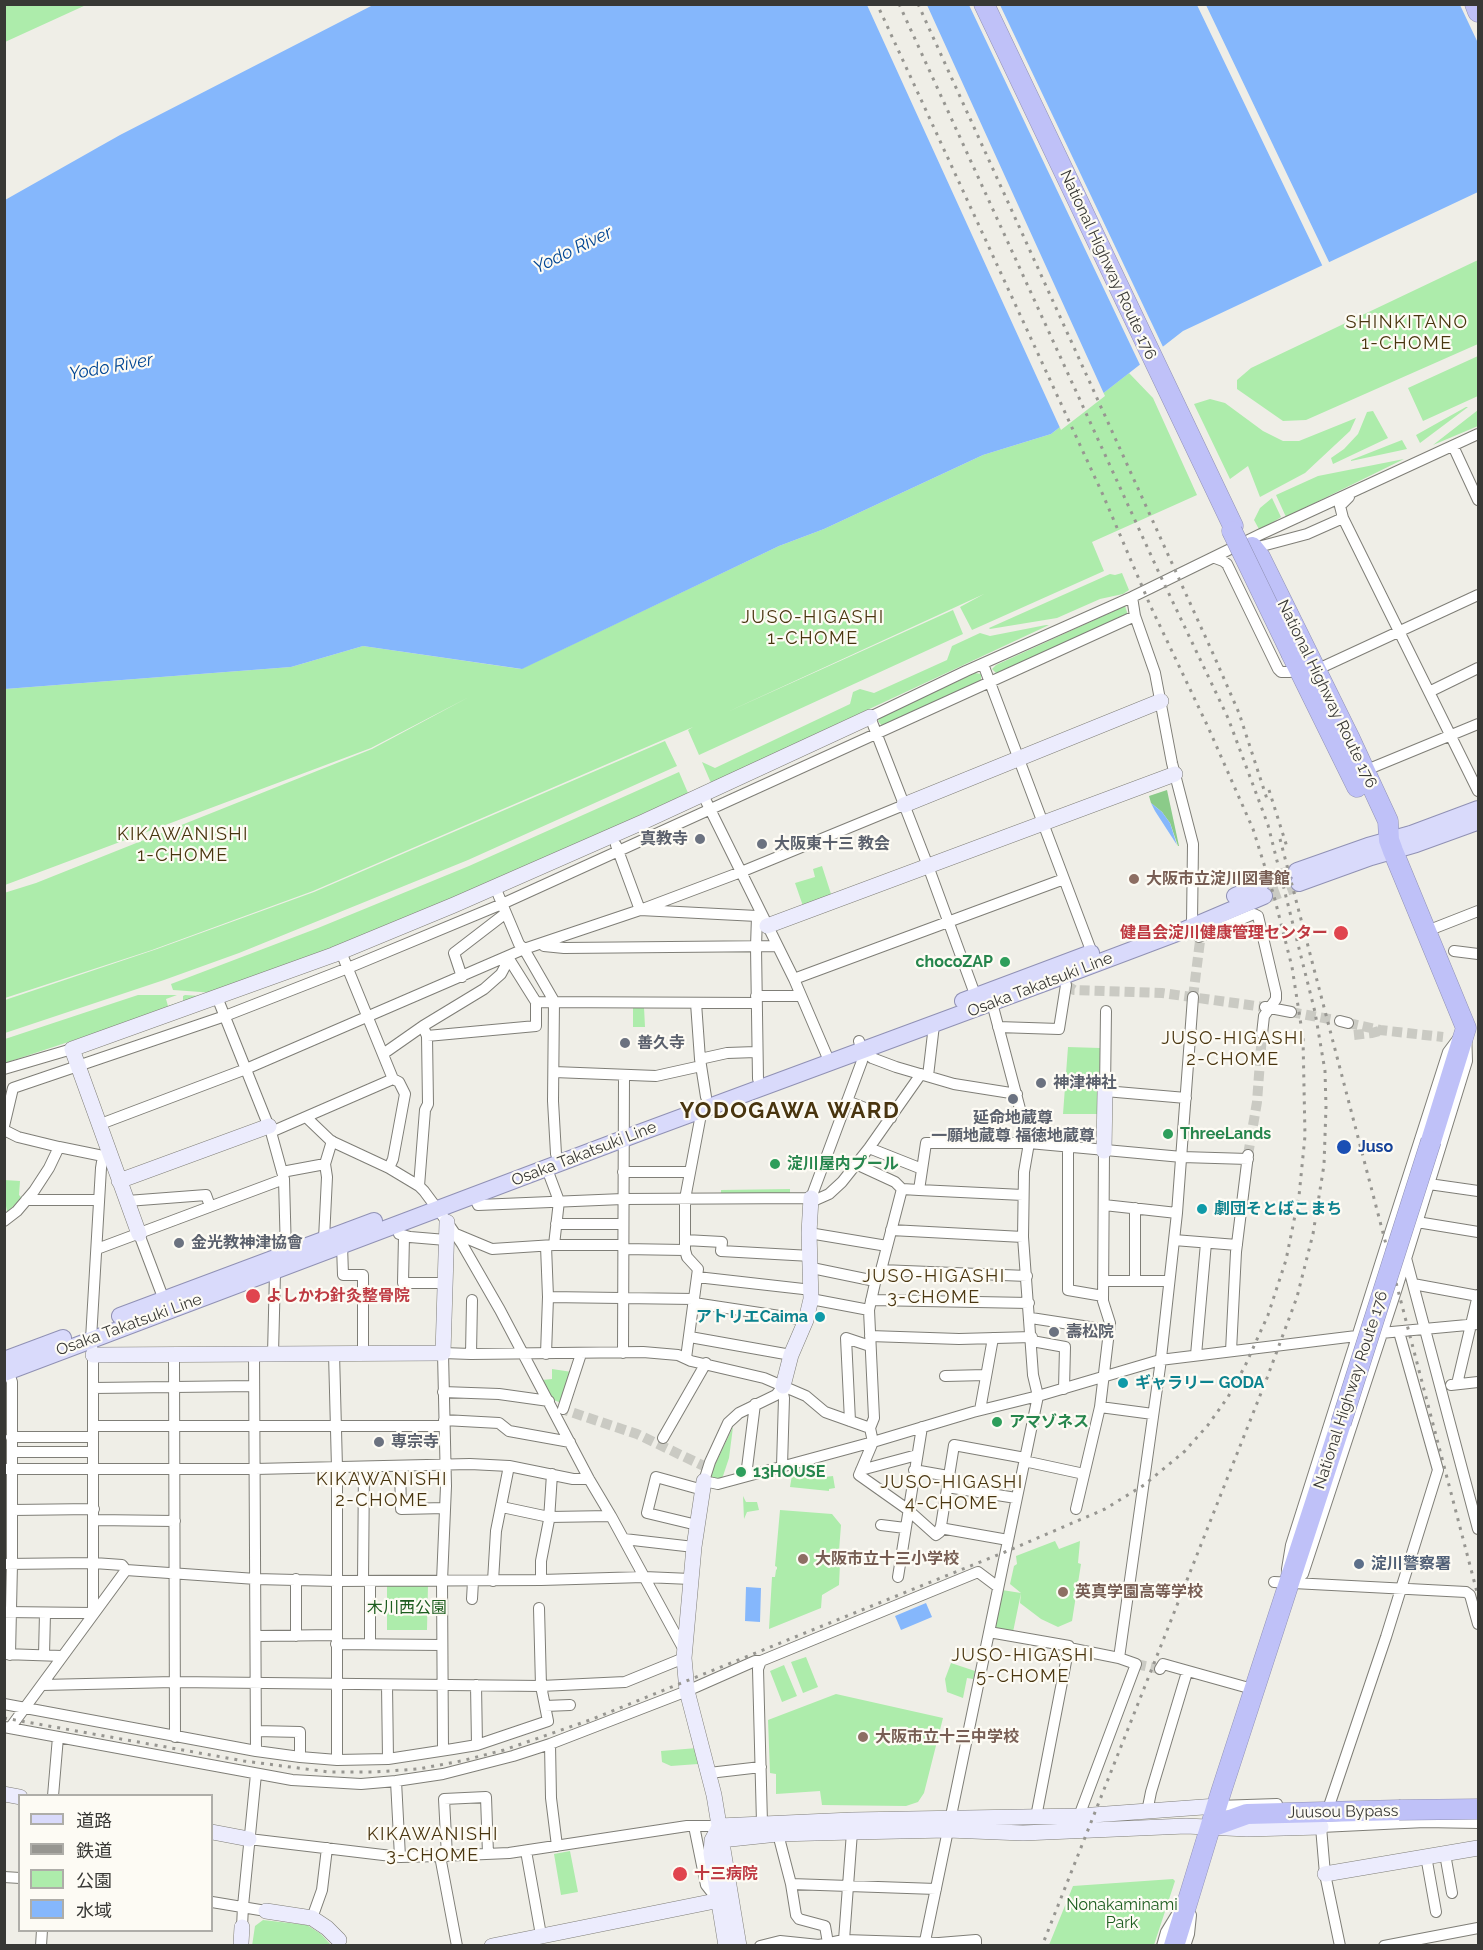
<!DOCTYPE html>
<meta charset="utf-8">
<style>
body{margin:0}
#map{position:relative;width:1483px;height:1950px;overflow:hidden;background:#efeee7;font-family:Raleway,"Noto Sans JP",sans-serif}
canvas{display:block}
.frame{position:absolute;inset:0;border:6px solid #383835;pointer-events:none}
.legend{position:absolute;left:18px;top:1794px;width:195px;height:138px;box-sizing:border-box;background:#fdfbf4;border:2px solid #aeada8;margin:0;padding:8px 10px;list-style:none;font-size:18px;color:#383835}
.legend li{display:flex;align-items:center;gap:12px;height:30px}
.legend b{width:30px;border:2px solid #aeada8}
</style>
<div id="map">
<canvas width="1483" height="1950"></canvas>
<div class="frame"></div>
<ul class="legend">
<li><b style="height:8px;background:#d9dafb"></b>道路</li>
<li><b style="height:8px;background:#979691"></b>鉄道</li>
<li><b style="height:16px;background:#adecab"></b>公園</li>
<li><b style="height:16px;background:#85b7fc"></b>水域</li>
</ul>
</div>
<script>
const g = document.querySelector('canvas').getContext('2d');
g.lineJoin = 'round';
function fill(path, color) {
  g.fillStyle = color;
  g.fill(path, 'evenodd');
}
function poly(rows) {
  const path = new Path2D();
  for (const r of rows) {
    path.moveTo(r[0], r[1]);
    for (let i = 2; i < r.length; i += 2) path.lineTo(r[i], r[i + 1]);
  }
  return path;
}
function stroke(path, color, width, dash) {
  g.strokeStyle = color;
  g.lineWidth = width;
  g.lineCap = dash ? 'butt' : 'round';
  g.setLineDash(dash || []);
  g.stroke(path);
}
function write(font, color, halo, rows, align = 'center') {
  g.font = font + ' Raleway,"Noto Sans JP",sans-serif';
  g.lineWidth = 4.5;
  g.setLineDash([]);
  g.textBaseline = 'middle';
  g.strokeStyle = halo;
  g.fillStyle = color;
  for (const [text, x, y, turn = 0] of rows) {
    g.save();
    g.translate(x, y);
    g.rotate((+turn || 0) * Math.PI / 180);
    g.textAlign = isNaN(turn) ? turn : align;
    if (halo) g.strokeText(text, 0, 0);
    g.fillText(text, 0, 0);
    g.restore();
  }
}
fill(poly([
 [5,4,86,4,86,5,5,42],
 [1478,260,1478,344,1306,420,1283,421,1237,389,1237,380,1251,368],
 [1478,356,1478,396,1423,421,1408,388],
 [1129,373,1153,398,1197,495,1092,542,1104,571,972,630,960,607,984,594,725,713,953,610,963,634,699,755,688,730,693,727,313,891,152,950,5,998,4,893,36,883,372,749,469,697,371,748,5,885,5,689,291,667,363,646,521,669,779,546,824,529,983,455,1051,434],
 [1210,399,1225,403,1263,431,1283,441,1299,441,1356,418,1350,431,1305,473,1260,497,1248,466,1230,479,1194,404],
 [1466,407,1468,407,1420,443,1416,435],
 [1478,410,1478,426,1433,445],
 [1373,411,1388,438,1333,464,1331,458,1344,449,1358,434,1367,412],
 [1402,440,1407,449,1351,461,1351,460],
 [1404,459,1286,517,1276,495,1318,476],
 [1272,498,1281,517,1260,531,1254,520,1260,508],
 [1122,573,1129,590,1123,594,1100,599,1057,618,990,629,989,628,1110,574,1115,575],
 [1125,606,1128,615,999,673,996,673,992,669,996,665],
 [1046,625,1049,625,711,783,702,762,715,768,850,704,853,692,860,689,874,693,947,660,952,646,980,633,990,636],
 [975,673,981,674,981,681,882,726,878,721,882,716],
 [665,741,677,766,468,860,239,953,164,980,5,1033,5,1000,157,949,314,892],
 [679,772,688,793,484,887,333,949,215,993,173,990,171,984,318,928,469,866],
 [822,866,832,897,803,906,795,883,815,877,813,869],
 [138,995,177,995,166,999,168,1006,183,1001,183,996,185,995,200,996,201,998,5,1063,5,1039],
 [633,1007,644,1007,645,1027,633,1027],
 [1068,1047,1100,1048,1099,1114,1063,1114],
 [4,1180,20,1181,19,1195,22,1198,7,1212,6,1206,5,1205],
 [790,1189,790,1193,721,1194,721,1190],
 [552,1369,572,1372,562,1403,553,1400,542,1380,552,1379],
 [733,1427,729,1458,723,1476,721,1479,713,1478,710,1475],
 [803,1465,807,1479,833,1476,835,1488,829,1489,829,1491,790,1487,792,1475,799,1473,798,1467],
 [743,1496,746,1502,757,1502,759,1510,747,1512,744,1519],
 [780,1510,832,1514,841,1525,838,1564,840,1564,839,1585,822,1595,821,1608,769,1629,772,1577,775,1577,776,1570,777,1569,777,1567,775,1566],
 [1055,1541,1059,1549,1080,1541,1078,1563,1081,1564,1072,1621,1058,1627,1041,1619,1020,1603,1021,1593,1013,1632,997,1629,995,1626,1002,1590,1021,1593,1010,1584,1014,1566,1017,1564,1016,1556],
 [387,1585,428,1585,427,1630,387,1630],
 [806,1657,818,1687,803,1693,791,1662],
 [951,1663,975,1671,973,1679,967,1678,963,1698,947,1692,945,1679],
 [784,1665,797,1696,782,1702,770,1671],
 [836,1694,943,1718,924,1793,918,1802,906,1806,822,1805,820,1791,776,1794,776,1774,770,1773,768,1720],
 [697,1748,698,1764,671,1766,662,1762,661,1751],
 [570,1851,578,1892,561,1895,554,1854],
 [1173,1879,1175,1881,1154,1945,1049,1945,1073,1886],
 [263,1920,307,1925,321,1934,331,1945,252,1946,255,1926]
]), '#adecab');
fill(poly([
 [1167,790,1179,846,1178,846,1170,823,1162,812,1151,803,1149,796]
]), '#8bcb89');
fill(poly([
 [373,5,1478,5,1478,192,1183,331,1051,434,983,455,824,529,779,546,522,669,363,646,291,667,5,689,5,200,120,135],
 [1151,803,1162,812,1170,823,1177,845,1155,811],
 [746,1587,761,1588,760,1622,745,1621],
 [926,1603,932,1617,901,1630,895,1616]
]), '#85b7fc');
fill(poly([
 [867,5,927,5,1105,396,1061,430],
 [969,5,1000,5,1164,349,1141,367],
 [1197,5,1206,5,1330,264,1323,267],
 [1460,5,1478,5,1478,43]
]), '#efeee7');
stroke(poly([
 [1066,985,1074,990,1162,993,1264,1007],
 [1193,997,1200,941,1199,937],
 [1291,1012,1340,1021],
 [1348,1023,1380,1030,1443,1037],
 [1354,1035,1372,1033,1379,1031],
 [1248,1155,1257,1102,1262,1034],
 [559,1408,637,1434,708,1468],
 [1136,1664,1160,1669]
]), '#cacac3', 10, [10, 5]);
stroke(poly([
 [1260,885,1297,871],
 [1264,896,1299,883]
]), '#cacac3', 16, [16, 8]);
const street = poly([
 [1453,446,1478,500],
 [1349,497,1340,506,1343,518,1478,791],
 [1260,557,1262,546,1307,534,1343,518],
 [1215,558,1223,561,1227,564,1278,669,1281,672,1290,672,1293,669,1294,662],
 [1132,597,1135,616,1155,673,1172,763,1193,844,1192,922,1199,937,1254,914,1258,916,1276,993,1276,999,1264,1016,1262,1034],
 [983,664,1092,953],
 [1316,670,1478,595],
 [1429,692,1478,668],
 [1364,771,1478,724],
 [702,793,794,979,830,1063],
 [616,845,640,910,757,916],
 [495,887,519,944,524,949,554,1001,553,1101,556,1154],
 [1427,931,1478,911],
 [544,946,564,948,777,946],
 [1454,951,1478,954],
 [462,977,454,953,506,913],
 [794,979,1064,879],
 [756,996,801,996],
 [217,997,271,1132,284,1179,286,1254,275,1272,273,1354],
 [536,1002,756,1003],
 [696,1003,700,1059,706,1097],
 [1265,1007,1291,1012],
 [1106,1011,1105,1091,1186,1098],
 [1340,1021,1348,1023],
 [998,1027,1059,1029,1066,985,1063,976],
 [1466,1028,1467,1061,1397,1288,1303,1574,1290,1583,1287,1569,1291,1545,1389,1236,1448,1052,1466,1028],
 [427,1036,536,1026,536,1002,509,959],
 [862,1051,872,1058,896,1067,954,1084,1017,1094],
 [383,1054,423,1026,484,989,501,974,509,959,508,957],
 [700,1059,727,1053,756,1052],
 [4,1069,72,1049],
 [554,1072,656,1076,701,1066],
 [928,1076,934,1025],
 [758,1079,756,947,757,916,761,914],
 [847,1101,891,1118],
 [307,1118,331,1141,389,1168,419,1186,424,1191,447,1222,462,1244,500,1310,589,1479,611,1516,684,1650],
 [98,1125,246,1069,524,949,640,910,741,872,904,805],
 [4,1126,13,1088,225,1016,348,968,502,904,1135,616],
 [4,1130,18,1137,59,1147,103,1156,108,1152],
 [271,1132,393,1079,341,952],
 [869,1148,922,1169],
 [1068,1148,1068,1290,1103,1296],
 [856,1164,895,1182,902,1189],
 [389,1168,393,1159,405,1094,399,1082,393,1079],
 [547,1169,559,1201,554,1245],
 [282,1172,325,1164],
 [623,1172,690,1172],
 [1429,1184,1478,1191],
 [419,1186,425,1110,428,1104,427,1036,424,1029],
 [919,1190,1023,1195],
 [474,1196,478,1205,623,1199,811,1198,862,1061,862,1051,859,1041],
 [26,1200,99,1200],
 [127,1201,206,1195,210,1206],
 [811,1202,829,1194,842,1182,869,1148,921,1074],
 [1104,1205,1177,1213],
 [1135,1208,1135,1280],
 [4,1221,17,1211,34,1191,49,1168,59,1147],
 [1417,1222,1478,1232],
 [556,1224,623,1224],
 [891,1230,1023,1237],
 [809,1233,887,1246],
 [139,1234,164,1300],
 [399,1234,410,1237,446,1240],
 [456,1234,492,1249,554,1245,623,1245],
 [404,1236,403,1283,444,1283],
 [324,1239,327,1177,325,1164,332,1141],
 [685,1240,722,1242,721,1251,811,1256],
 [1174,1240,1237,1245],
 [342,1245,343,1275,363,1275,363,1353],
 [546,1246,548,1297,546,1354],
 [97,1249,284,1179],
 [623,1249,685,1250],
 [1406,1258,1478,1529],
 [812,1268,875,1281],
 [881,1270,1027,1276],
 [697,1277,812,1290],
 [1103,1281,1169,1281],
 [1413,1284,1478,1296],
 [548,1297,694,1299],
 [811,1299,869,1310],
 [871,1300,1029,1303],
 [694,1303,806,1320],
 [1031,1318,1109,1330],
 [870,1336,959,1339,1032,1337],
 [690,1337,791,1355],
 [1032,1341,1065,1347,1064,1389],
 [1231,1351,1236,1252,1248,1155],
 [334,1353,337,1468,337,1760],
 [623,1353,624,1075],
 [254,1354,256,1751],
 [471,1354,472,1300],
 [174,1355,175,1737],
 [1196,1355,1206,1243],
 [686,1358,698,1269,687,1257,685,1250,685,1199,702,1109],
 [8,1371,12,1382,12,1564,10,1655],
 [945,1376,986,1375],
 [1457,1384,1478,1295],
 [1451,1385,1478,1382],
 [783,1386,776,1395,739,1413,728,1423,710,1462,704,1481,718,1484,873,1442,973,1412,1038,1396,1160,1360,1381,1333,1478,1324],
 [93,1388,254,1386],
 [443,1392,499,1394,549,1401],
 [1100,1407,1153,1414],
 [563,1409,581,1354],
 [980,1410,993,1338],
 [444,1420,499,1423,509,1431,570,1442],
 [850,1421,846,1338,870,1346],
 [93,1426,444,1426],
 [11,1437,93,1437],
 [663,1438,706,1363],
 [12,1452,93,1452],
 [1025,1458,954,1445,940,1532,936,1535,907,1509,859,1475,873,1442,870,1428,874,1418,869,1310,877,1274,881,1270,902,1189,919,1190,926,1143,1029,1143,1182,1157,1248,1159],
 [1024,1461,1084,1474],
 [400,1466,401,1509,445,1508],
 [782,1466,784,1398,782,1389],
 [4,1469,255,1469,470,1464,509,1466,573,1479,589,1479],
 [861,1470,917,1455],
 [914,1470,948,1476],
 [746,1476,755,1404],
 [947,1487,1016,1498],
 [502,1507,549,1517,611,1516],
 [1076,1509,1100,1407,1110,1323,1103,1301,1104,1151],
 [12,1510,94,1509],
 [94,1520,175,1521],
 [697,1525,647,1513,656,1477,703,1490],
 [881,1525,905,1528],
 [940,1528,1008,1540],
 [624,1539,694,1547],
 [4,1564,94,1563,122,1565,126,1570,256,1579,336,1581,541,1580,644,1577,691,1579],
 [898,1577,922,1427],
 [296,1579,296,1636],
 [541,1580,541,1561,549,1520,552,1474],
 [363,1581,364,1467],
 [370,1581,370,1644],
 [493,1581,496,1531,509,1466],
 [1274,1582,1466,1592,1470,1595,1478,1624],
 [472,1599,473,1581],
 [4,1612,93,1613],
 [93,1613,93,1355,91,1339,101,1168,103,1156],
 [989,1632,1069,1646,1036,1817],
 [256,1636,336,1635],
 [336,1644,442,1645],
 [1069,1648,1119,1658,1136,1664,1079,1816],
 [4,1654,62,1656],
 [44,1655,45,1613],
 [1119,1658,1160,1367,1177,1213,1193,997],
 [761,1661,758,1669,762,1823],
 [1160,1669,1163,1664,1256,1690],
 [42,1685,174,1682,541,1686,625,1682,684,1658],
 [387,1685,388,1759],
 [476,1685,477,1745],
 [4,1704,256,1751,300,1757,337,1760,388,1759,453,1749,477,1745,548,1721,541,1686,539,1608],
 [545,1706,570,1705],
 [4,1727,292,1780,361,1784,396,1781,400,1857],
 [10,1728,126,1570],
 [256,1731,300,1732,300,1757],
 [550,1744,551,1798,557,1846],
 [443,1750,442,1581,446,1486,443,1353,471,1354,643,1352,678,1355,691,1361,764,1378,806,1396,825,1412,870,1428],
 [709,1773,761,1767],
 [396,1781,443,1774,513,1756,550,1744,687,1691,755,1661,761,1661,978,1572,998,1587],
 [53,1796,58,1737],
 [1330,1803,1386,1637,1438,1470,1399,1332],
 [1217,1806,1277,1804],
 [1147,1812,1151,1792,1187,1672],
 [694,1826,706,1885,717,1899],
 [778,1834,791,1884,796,1915,799,1919,825,1926,828,1943],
 [249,1839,400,1857,440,1856,509,1853,687,1826,719,1826],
 [526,1851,541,1935],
 [1445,1854,1452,1893],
 [440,1856,457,1946],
 [447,1856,444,1799,486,1797,488,1854],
 [1426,1856,1436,1912],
 [4,1877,20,1878],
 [791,1884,936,1889],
 [212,1902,266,1911],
 [312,1918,322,1890,327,1848],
 [242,1927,243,1906,256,1774],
 [844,1940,852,1832],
 [41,1946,42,1930],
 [760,1946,780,1941,819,1945,844,1940,939,1943,976,1940,976,1946],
 [924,1946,1038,1396,1033,1375,1023,1237,1024,1172,1029,1143,992,1003,976,997,928,866,870,717,966,671,1132,597,1259,535,1478,434],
 [1162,1946,1166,1932,1177,1914],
 [1185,1946,1189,1934,1191,1915],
 [1340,1946,1325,1874,1321,1827,1425,1822,1478,1823],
 [1384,1946,1478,1928]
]);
const secondary = poly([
 [904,805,1161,701],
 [767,926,1175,774],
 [1104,1151,1105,1091],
 [119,1181,269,1126],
 [139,1234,72,1049,333,955,454,905,643,822,870,717],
 [93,1355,443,1353,447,1222],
 [783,1386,791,1355,806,1320,811,1299,809,1233,811,1198],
 [704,1481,694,1547,684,1658,687,1691,714,1795,739,1946],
 [4,1794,20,1797],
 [719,1826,852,1820,1079,1816,1217,1806],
 [718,1829,712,1840,711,1853,726,1946],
 [212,1832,249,1839],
 [721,1840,778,1834,852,1832,948,1830,1023,1833,1186,1826,1247,1829,1321,1827],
 [1325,1874,1478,1848],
 [266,1911,312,1918,327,1928,339,1940],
 [241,1943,242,1927],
 [492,1946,730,1898]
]);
const primary = poly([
 [1297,871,1368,846,1411,834,1478,809],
 [1299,883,1371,857,1416,844,1474,823],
 [1235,896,1260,885],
 [963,1001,1091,953],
 [120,1316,374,1221],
 [4,1360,63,1338],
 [4,1373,639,1133,1063,976,1177,933,1264,896]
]);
const highway = poly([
 [984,4,1233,526,1232,531],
 [1475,4,1478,12],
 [1252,547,1260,557,1350,739,1388,821,1389,840,1393,851,1466,1028,1431,1141],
 [1291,653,1357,787],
 [1211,1827,1247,1814,1399,1810],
 [1174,1946,1221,1792,1341,1423]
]);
stroke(street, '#7f7e77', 12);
stroke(secondary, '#7f7e77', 16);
stroke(primary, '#9091b4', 18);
stroke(highway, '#9091b4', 21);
stroke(street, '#fff', 10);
stroke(secondary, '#ececfd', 15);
stroke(primary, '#d9dafb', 16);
stroke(highway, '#bfc1f8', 20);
stroke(poly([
 [899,4,1160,575,1228,718,1268,825,1315,1012,1325,1071,1326,1107,1324,1165,1313,1234,1297,1297,1267,1378,1042,1946],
 [918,4,1215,658,1239,713,1267,799],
 [1269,790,1287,847],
 [1280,839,1478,1596],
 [4,1718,244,1761,329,1772,375,1772,418,1769,461,1761,504,1750,590,1720,1005,1552,1105,1509,1144,1485,1185,1451,1208,1425,1228,1397,1245,1366,1268,1315,1286,1260,1299,1196,1305,1136,1303,1038,1292,967,1274,896,1253,829,1208,727,1150,605,1103,495,877,4]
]), '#979691', 3, [3, 6]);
const highwayBridge = poly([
 [1232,531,1291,653],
 [1341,1423,1431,1141],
 [1399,1810,1478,1809]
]);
stroke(highwayBridge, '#9091b4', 21, []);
stroke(highwayBridge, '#bfc1f8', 20);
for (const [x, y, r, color] of [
 [700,839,6,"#6b7280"],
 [762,844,6,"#6b7280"],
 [1134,879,6,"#8d6e63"],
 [1341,933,8,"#e0444e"],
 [1005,962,6,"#2e9e5b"],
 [625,1043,6,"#6b7280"],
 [1041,1083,6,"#6b7280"],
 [1013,1099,6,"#6b7280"],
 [1168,1134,6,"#2e9e5b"],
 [1344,1147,8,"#1a4fb4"],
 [775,1164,6,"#2e9e5b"],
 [1202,1209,6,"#0f9aa8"],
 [179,1243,6,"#6b7280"],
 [253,1296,8,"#e0444e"],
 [820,1317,6,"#0f9aa8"],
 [1054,1332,6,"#6b7280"],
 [1123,1383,6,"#0f9aa8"],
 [997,1422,6,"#2e9e5b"],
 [379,1442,6,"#6b7280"],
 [741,1472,6,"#2e9e5b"],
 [803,1559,6,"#8d6e63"],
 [1359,1564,6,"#5c6f8a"],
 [1063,1592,6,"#8d6e63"],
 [863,1737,6,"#8d6e63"],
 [680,1874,8,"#e0444e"]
]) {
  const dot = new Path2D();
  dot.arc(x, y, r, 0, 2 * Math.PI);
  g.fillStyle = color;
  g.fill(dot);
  stroke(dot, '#fdfbf4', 2);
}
write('16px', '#383835', '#fdfbf4', [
 ["National Highway Route 176",1108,265,65],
 ["National Highway Route 176",1327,694,64],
 ["Osaka Takatsuki Line",1040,985,-21],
 ["Osaka Takatsuki Line",584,1154,-21],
 ["Osaka Takatsuki Line",129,1325,-20],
 ["National Highway Route 176",1351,1390,-72],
 ["Juusou Bypass",1343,1812,-1]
]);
write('bold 16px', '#5b616d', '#fdfbf4', [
 ["真教寺",688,839,"right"],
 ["大阪東十三 教会",774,844],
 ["善久寺",637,1043],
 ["神津神社",1053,1083],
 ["延命地蔵尊",1013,1118,"center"],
 ["一願地蔵尊 福徳地蔵尊",1013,1136,"center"],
 ["金光教神津協會",191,1243],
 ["壽松院",1066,1332],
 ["専宗寺",391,1442]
], 'left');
write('bold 16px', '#785e54', '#fdfbf4', [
 ["大阪市立淀川図書館",1146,879],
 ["大阪市立十三小学校",815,1559],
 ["英真学園高等学校",1075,1592],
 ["大阪市立十三中学校",875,1737]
], 'left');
write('bold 16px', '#be3a42', '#fdfbf4', [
 ["健昌会淀川健康管理センター",1328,933,"right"],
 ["よしかわ針灸整骨院",266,1296],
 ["十三病院",694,1874]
], 'left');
write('bold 16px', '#27864d', '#fdfbf4', [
 ["chocoZAP",993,962,"right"],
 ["ThreeLands",1180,1134],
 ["淀川屋内プール",787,1164],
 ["アマゾネス",1009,1422],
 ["13HOUSE",753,1472]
], 'left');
write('bold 16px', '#164399', '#fdfbf4', [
 ["Juso",1358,1147]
], 'left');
write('bold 16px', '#0d838f', '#fdfbf4', [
 ["劇団そとばこまち",1214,1209],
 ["アトリエCaima",808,1317,"right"],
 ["ギャラリー GODA",1135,1383]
], 'left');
write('bold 16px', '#4e5e75', '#fdfbf4', [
 ["淀川警察署",1371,1564]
], 'left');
write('16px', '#1d5d1f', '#fdfbf4', [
 ["木川西公園",407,1608],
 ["Nonakaminami",1122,1905],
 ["Park",1122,1923]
]);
write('italic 18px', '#004694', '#fdfbf4', [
 ["Yodo River",573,250,-26],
 ["Yodo River",111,367,-10]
]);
g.letterSpacing = '1.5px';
write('18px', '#49350f', '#fdfbf4', [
 ["SHINKITANO",1407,323],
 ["1-CHOME",1407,344],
 ["JUSO-HIGASHI",813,618],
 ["1-CHOME",813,639],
 ["KIKAWANISHI",183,835],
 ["1-CHOME",183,856],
 ["JUSO-HIGASHI",1233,1039],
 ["2-CHOME",1233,1060],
 ["JUSO-HIGASHI",934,1277],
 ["3-CHOME",934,1298],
 ["KIKAWANISHI",382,1480],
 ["2-CHOME",382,1501],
 ["JUSO-HIGASHI",952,1483],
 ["4-CHOME",952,1504],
 ["JUSO-HIGASHI",1023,1656],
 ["5-CHOME",1023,1677],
 ["KIKAWANISHI",433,1835],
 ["3-CHOME",433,1856]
]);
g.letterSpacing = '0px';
g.letterSpacing = '1.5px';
write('bold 22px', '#49350f', '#fdfbf4', [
 ["YODOGAWA WARD",790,1111]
]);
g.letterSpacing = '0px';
</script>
